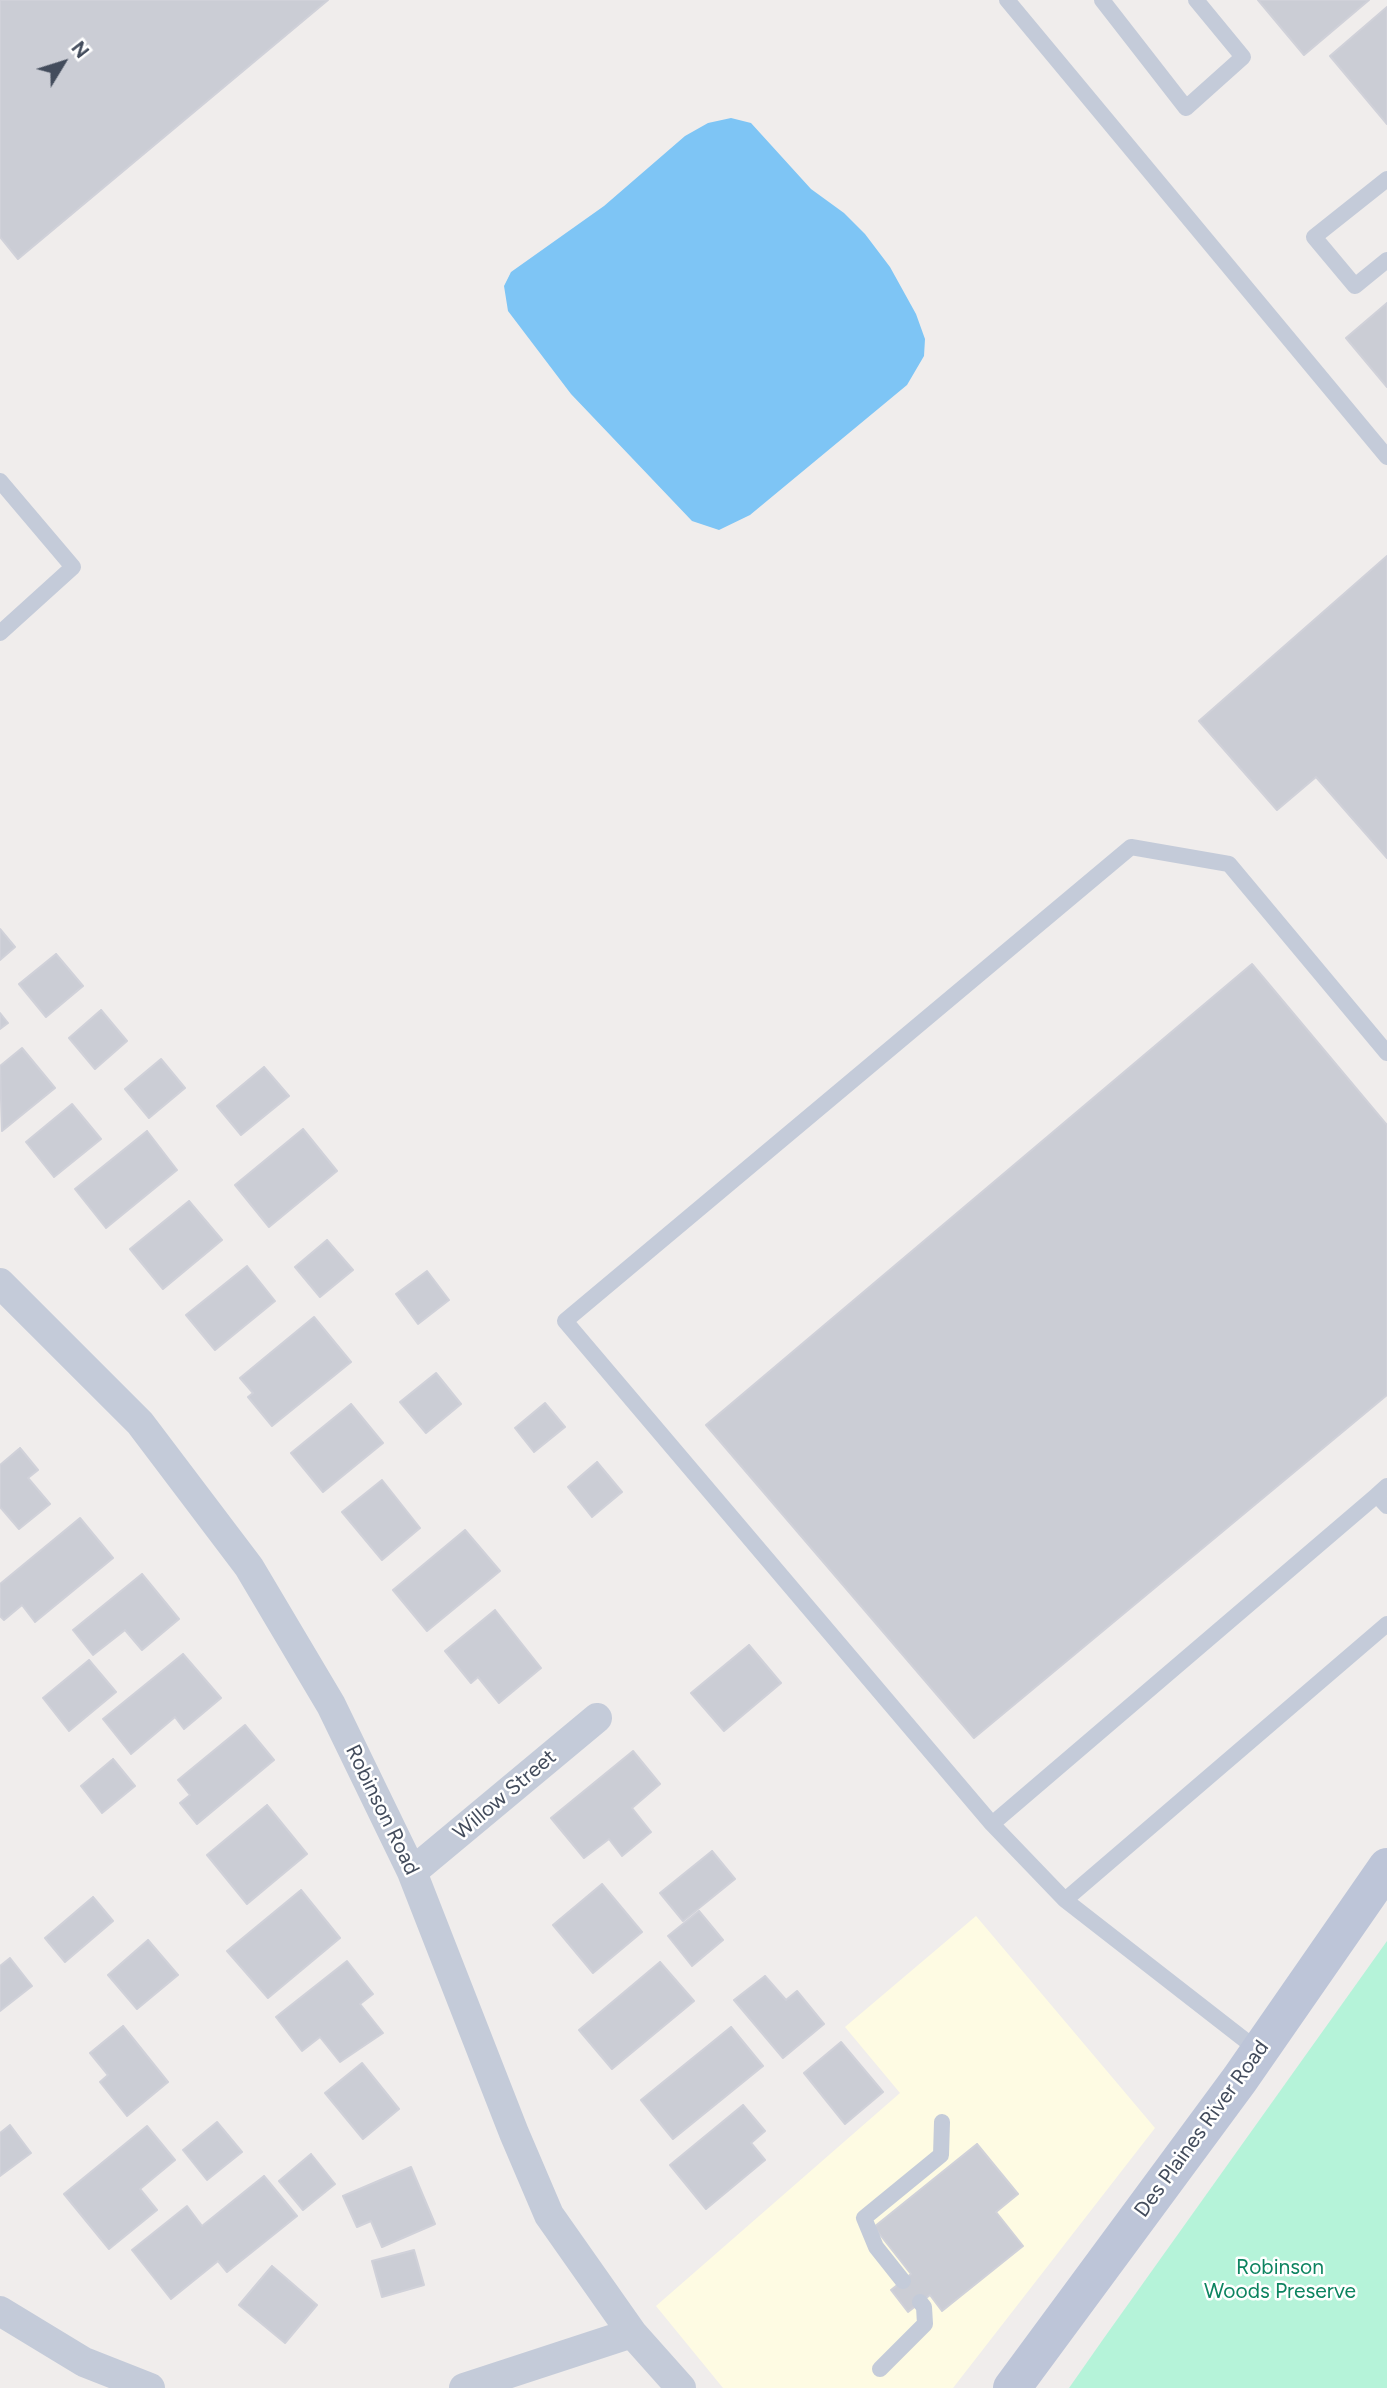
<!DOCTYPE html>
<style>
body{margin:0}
#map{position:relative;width:1387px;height:2388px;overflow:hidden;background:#f0edec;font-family:Figtree,sans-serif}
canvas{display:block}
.north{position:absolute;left:28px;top:28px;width:70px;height:70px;-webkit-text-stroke:5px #fff;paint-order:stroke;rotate:52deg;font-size:19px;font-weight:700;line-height:28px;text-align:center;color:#434c5c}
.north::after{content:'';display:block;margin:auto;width:24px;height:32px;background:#434c5c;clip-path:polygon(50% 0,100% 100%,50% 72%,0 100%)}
</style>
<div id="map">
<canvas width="1387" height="2388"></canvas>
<div class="north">N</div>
</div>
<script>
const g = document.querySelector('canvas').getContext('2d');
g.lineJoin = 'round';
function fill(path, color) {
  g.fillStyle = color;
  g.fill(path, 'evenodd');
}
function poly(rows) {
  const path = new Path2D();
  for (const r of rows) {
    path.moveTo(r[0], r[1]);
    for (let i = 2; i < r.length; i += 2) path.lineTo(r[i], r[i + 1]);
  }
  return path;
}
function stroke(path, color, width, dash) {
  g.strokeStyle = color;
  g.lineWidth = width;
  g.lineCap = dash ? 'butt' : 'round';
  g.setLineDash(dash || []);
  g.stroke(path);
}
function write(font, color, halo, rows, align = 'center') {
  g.font = font + ' Figtree,sans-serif';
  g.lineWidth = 5;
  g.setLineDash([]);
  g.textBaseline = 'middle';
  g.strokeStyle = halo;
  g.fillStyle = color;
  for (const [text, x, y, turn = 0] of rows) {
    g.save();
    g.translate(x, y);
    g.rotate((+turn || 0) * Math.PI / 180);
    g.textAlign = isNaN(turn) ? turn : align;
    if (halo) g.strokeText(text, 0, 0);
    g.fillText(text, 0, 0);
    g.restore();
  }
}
fill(poly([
 [976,1916,1155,2128,953,2388,723,2388,656,2306,900,2093,845,2027]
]), '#fefbe3');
fill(poly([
 [1387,1941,1387,2388,1069,2388,1104,2338]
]), '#b5f3d9');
fill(poly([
 [731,118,751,123,811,189,844,213,865,234,890,267,916,314,925,339,924,356,907,385,750,515,719,530,692,521,571,394,508,311,504,286,511,272,604,206,685,136,708,123]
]), '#7ec5f5');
const building = poly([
 [0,0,328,0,18,259,0,237,0,0],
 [1258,0,1369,0,1304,55,1258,0],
 [1387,7,1387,124,1330,56,1387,7],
 [1387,303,1387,387,1346,338,1387,303],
 [1387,556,1387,858,1316,777,1277,810,1199,721,1387,556],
 [0,929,15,947,0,960,0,929],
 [56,954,83,986,46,1017,19,984,56,954],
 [1252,964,1387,1125,1387,1395,974,1738,706,1425,1252,964],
 [101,1010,127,1041,95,1069,69,1038,101,1010],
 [0,1013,8,1023,0,1029,0,1013],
 [22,1048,55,1088,2,1131,0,1066,22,1048],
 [161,1059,185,1088,149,1118,125,1089,161,1059],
 [264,1067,289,1096,241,1135,217,1106,264,1067],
 [72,1104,101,1139,54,1177,26,1142,72,1104],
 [303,1129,337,1171,269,1227,235,1185,303,1129],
 [147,1131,177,1170,106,1228,75,1189,147,1131],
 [189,1201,222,1240,163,1289,130,1249,189,1201],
 [327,1240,353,1270,320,1297,295,1267,327,1240],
 [247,1266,275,1301,215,1350,186,1315,247,1266],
 [427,1271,449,1300,418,1324,396,1294,427,1271],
 [314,1317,351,1362,272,1426,248,1397,253,1393,240,1378,314,1317],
 [436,1373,461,1404,426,1433,400,1402,436,1373],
 [545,1403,565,1427,534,1452,515,1428,545,1403],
 [351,1404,383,1443,323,1492,291,1453,351,1404],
 [20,1448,38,1470,28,1478,50,1504,19,1529,0,1507,0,1465,20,1448],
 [597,1462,622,1492,592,1517,568,1487,597,1462],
 [382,1480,420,1528,382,1560,342,1512,382,1480],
 [80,1518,113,1558,35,1622,22,1605,4,1620,0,1616,0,1584,80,1518],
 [465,1530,500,1571,427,1631,393,1590,465,1530],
 [142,1574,179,1619,142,1650,125,1630,93,1655,73,1630,142,1574],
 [495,1610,541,1668,499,1703,478,1677,471,1683,445,1651,495,1610],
 [749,1645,781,1683,724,1731,691,1693,749,1645],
 [183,1654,221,1698,184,1729,175,1717,131,1754,103,1719,183,1654],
 [89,1660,116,1692,69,1731,43,1698,89,1660],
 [245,1725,274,1760,197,1824,180,1803,190,1795,178,1780,245,1725],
 [633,1751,660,1784,632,1808,651,1832,622,1856,609,1839,584,1858,551,1818,633,1751],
 [113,1759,135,1786,102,1813,81,1786,113,1759],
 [267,1805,307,1854,247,1904,207,1855,267,1805],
 [712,1851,735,1879,683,1921,660,1893,712,1851],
 [602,1884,642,1932,593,1973,553,1925,602,1884],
 [301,1890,340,1938,268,1998,227,1951,301,1890],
 [93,1897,113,1921,65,1962,45,1938,93,1897],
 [699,1911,723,1940,692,1966,668,1936,699,1911],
 [148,1940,178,1975,137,2009,108,1975,148,1940],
 [10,1958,32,1986,0,2011,0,1966,10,1958],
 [347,1961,373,1994,360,2004,383,2033,340,2062,320,2037,302,2051,276,2017,347,1961],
 [660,1962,694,2001,612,2069,579,2030,660,1962],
 [765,1976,786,2000,797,1991,824,2024,783,2058,734,2000,765,1976],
 [123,2026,168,2082,127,2116,100,2082,108,2075,90,2053,123,2026],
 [731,2027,763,2066,673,2139,641,2100,731,2027],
 [841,2042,883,2092,845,2124,804,2073,841,2042],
 [362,2063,399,2109,363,2139,325,2093,362,2063],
 [743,2105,765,2131,751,2143,765,2160,706,2209,670,2165,743,2105],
 [217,2122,242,2152,207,2180,183,2150,217,2122],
 [10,2125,31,2153,0,2176,0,2133,10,2125],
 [147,2126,175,2160,140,2189,157,2210,109,2249,64,2194,147,2126],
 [977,2144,1018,2194,996,2212,1023,2246,942,2311,930,2295,908,2312,891,2290,911,2274,874,2227,977,2144],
 [311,2154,335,2184,303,2210,279,2181,311,2154],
 [411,2167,435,2224,382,2247,371,2221,357,2227,343,2196,411,2167],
 [264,2176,297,2216,227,2272,218,2261,171,2299,132,2250,187,2206,202,2226,264,2176],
 [414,2250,424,2285,382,2297,372,2261,414,2250],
 [272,2266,317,2305,285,2343,239,2305,272,2266]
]);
fill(building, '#cbcdd5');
stroke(building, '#d0d1d9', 2);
stroke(poly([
 [1007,0,1387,457],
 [1102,0,1186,108,1243,57,1196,0],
 [1387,179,1314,237,1355,286,1387,260],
 [0,481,73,567,0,633],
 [1387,1053,1229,864,1131,847,565,1321,992,1824,1065,1900,1387,1624],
 [1387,1486,1377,1495,1387,1506],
 [992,1824,1377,1495],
 [1065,1900,1259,2051],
 [903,2281,876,2247,864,2218,941,2155,942,2122],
 [880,2369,925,2324,924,2307,920,2302]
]), '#c4cbd9', 16);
stroke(poly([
 [0,1283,140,1423,249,1567,331,1705,412,1872,514,2133,549,2215,632,2333,681,2388],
 [412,1872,597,1718],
 [0,2311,84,2362,150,2388],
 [464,2388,632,2333]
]), '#c4cbd9', 30);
stroke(poly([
 [1012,2388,1240,2079,1387,1867]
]), '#bdc5d8', 38);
write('21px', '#434c5c', '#fff', [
 ["Willow Street",505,1795,-40],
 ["Robinson Road",382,1810,64],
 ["Des Plaines River Road",1202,2129,-54]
]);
write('21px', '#0d8460', '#fff', [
 ["Robinson",1280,2268],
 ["Woods Preserve",1280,2292]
]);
</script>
